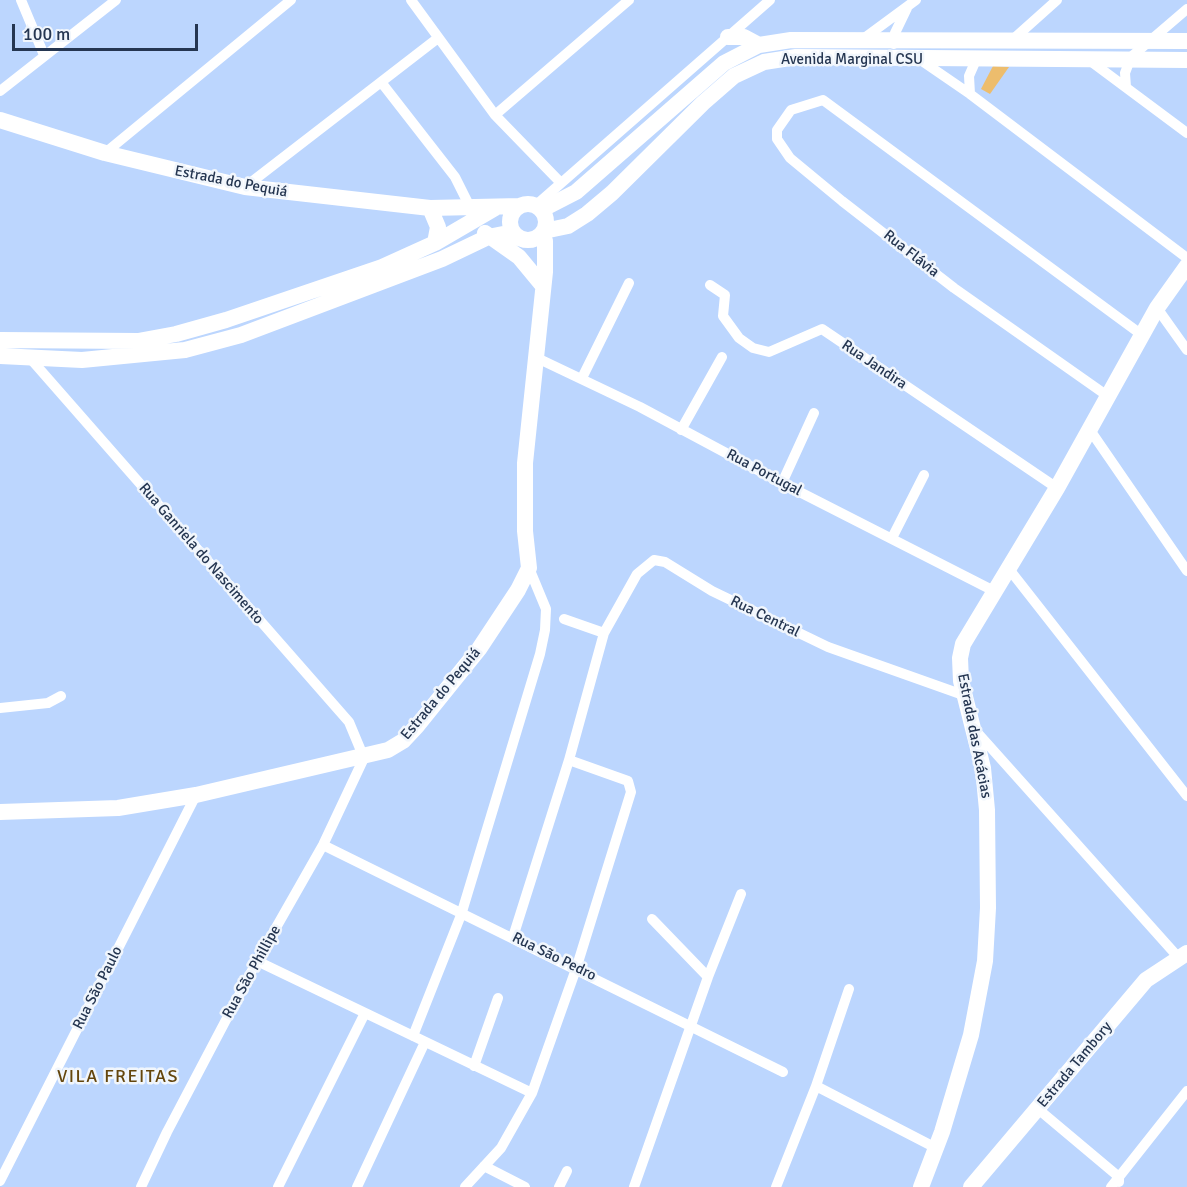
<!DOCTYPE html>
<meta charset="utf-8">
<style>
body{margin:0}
#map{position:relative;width:1187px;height:1187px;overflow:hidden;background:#bcd6fe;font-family:Signika,sans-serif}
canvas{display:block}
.scale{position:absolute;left:12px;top:24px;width:186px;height:27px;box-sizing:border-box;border:3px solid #253651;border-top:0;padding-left:8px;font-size:18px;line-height:21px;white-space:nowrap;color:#253651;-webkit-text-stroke:4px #f1f6fc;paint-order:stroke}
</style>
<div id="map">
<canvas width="1187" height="1187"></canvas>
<div class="scale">100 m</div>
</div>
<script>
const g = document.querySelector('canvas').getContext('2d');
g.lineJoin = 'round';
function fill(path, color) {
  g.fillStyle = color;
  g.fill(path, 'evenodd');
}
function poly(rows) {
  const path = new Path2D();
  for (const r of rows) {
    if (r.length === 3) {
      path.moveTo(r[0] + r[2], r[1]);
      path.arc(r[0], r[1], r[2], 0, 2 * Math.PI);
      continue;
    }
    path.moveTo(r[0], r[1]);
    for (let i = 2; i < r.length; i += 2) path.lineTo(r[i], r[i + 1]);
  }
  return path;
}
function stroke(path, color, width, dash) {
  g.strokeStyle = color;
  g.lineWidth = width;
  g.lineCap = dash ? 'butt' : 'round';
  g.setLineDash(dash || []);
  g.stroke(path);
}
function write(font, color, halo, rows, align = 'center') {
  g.font = font + ' Signika,sans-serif';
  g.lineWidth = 5;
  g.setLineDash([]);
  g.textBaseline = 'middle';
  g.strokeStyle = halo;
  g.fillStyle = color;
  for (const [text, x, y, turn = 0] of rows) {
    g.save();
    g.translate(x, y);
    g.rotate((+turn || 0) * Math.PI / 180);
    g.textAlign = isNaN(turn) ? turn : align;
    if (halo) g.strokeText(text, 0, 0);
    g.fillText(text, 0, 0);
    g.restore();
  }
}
fill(poly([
 [993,66,1009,67,990,94,981,89]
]), '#edbd6d');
stroke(poly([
 [21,0,44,55],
 [411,0,495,115,560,182],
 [863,39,916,0],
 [1010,42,1057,0],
 [894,44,895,33,907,8],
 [919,59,970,94,1187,258],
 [1089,60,1187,133],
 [381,82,455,177,469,205],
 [1126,87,1125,73,1131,57,1187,9],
 [0,91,116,0],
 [970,94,969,76,976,60],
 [495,115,629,0],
 [105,153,291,0],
 [245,187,438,38],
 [535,206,770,0],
 [710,285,725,295,723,316,739,338,753,348,769,352,822,329,1057,488],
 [1157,308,1187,350],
 [29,357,349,722,364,758,323,845,257,961,167,1132,141,1187],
 [535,357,640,407,782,483,994,591],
 [582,378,629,283],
 [1109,397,954,288,842,201,790,158,777,139,777,130,791,110,823,100,1142,335],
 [681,430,722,357],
 [1090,430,1187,571],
 [782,483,814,413],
 [892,538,924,475],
 [1009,569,1187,796],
 [564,619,604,633],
 [0,708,48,703,61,696],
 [975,730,1178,957],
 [323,845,783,1072],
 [652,919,708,977],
 [513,937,569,760,604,633,637,574,654,560,665,562,712,591,828,647,966,696],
 [257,961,532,1093],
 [413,1036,461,915,540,654,545,630,546,609,529,568],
 [474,1066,498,998],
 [816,1086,936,1148],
 [1038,1109,1119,1177,1119,1182],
 [484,1166,525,1187],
 [0,1181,196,795],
 [278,1187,365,1013],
 [357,1187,425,1042],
 [465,1187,501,1148,532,1093,576,969,631,792,628,781,569,760],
 [559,1187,567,1171],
 [634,1187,708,977,741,894],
 [776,1187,816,1086,849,989],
 [1111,1187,1187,1091]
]), '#fff', 10);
stroke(poly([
 [728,37,744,37,759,45],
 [0,120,105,153,245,187,430,208,520,206],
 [528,222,18],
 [430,208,438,227,435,243],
 [541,210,576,192,724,63,759,45,791,40,1187,41],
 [544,231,568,226,587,214,612,193,703,103,734,76,764,62,796,57,1187,60],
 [485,233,519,257,543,286],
 [0,340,138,341,176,334,226,320,382,267,435,243,495,208],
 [0,356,82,360,185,350,241,335,442,259,488,237,513,232],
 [0,812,118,808,196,795,388,750,403,741,417,726,479,649,518,590,529,568,525,531,525,463,545,272,545,241,542,234],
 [921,1187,942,1132,971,1035,985,961,988,908,987,810,983,768,961,681,960,658,963,644,1057,488,1157,308,1187,266],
 [971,1187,1146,980,1187,953]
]), '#fff', 16);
write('15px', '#253651', '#f1f6fc', [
 ["Avenida Marginal CSU",852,60],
 ["Estrada do Pequiá",231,182,11],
 ["Rua Flávia",911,254,38],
 ["Rua Jandira",874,365,34],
 ["Rua Portugal",764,473,28],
 ["Rua Ganriela do Nascimento",201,554,49],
 ["Rua Central",765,617,26],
 ["Estrada do Pequiá",441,694,-50],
 ["Estrada das Acácias",974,736,79],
 ["Rua São Pedro",554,957,26],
 ["Rua São Phillipe",252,972,-61],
 ["Rua São Paulo",98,988,-63],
 ["Estrada Tambory",1075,1065,-50]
]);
g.letterSpacing = '1.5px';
write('18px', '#64460d', '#f1f6fc', [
 ["VILA FREITAS",118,1077]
]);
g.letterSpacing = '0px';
</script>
